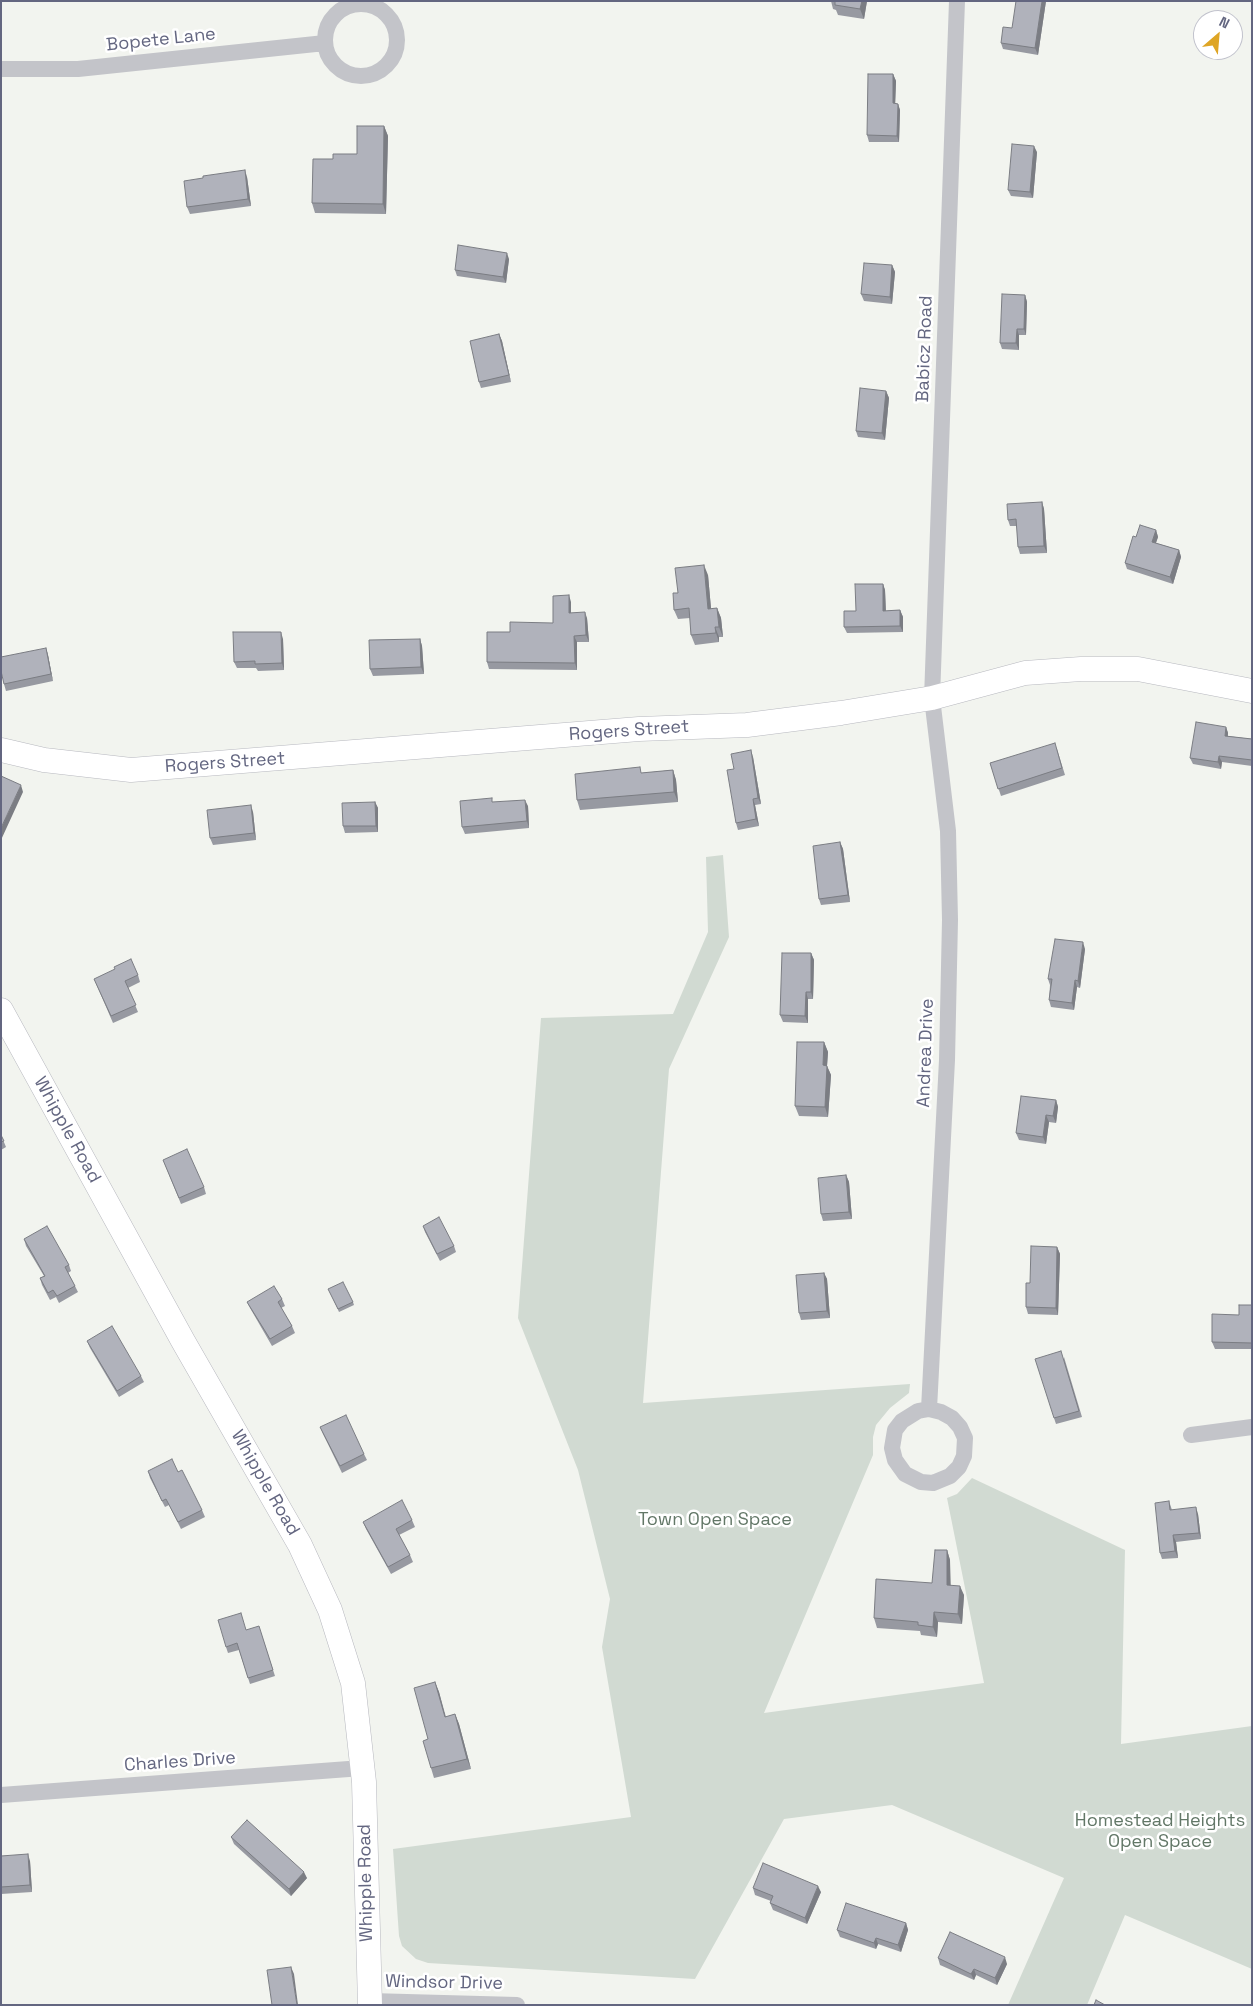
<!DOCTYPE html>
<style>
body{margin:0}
#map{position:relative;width:1253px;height:2006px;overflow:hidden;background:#f2f4ef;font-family:"Space Grotesk",sans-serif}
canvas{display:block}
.frame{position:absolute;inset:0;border:2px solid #636680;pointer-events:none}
.north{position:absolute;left:1193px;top:10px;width:50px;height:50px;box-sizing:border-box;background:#fff;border:1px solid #c1c2cc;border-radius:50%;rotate:27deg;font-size:14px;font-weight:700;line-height:20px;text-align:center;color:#636680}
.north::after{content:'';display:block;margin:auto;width:18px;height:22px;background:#dea525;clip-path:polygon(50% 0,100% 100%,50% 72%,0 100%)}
</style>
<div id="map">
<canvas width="1253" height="2006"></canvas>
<div class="frame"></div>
<div class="north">N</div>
</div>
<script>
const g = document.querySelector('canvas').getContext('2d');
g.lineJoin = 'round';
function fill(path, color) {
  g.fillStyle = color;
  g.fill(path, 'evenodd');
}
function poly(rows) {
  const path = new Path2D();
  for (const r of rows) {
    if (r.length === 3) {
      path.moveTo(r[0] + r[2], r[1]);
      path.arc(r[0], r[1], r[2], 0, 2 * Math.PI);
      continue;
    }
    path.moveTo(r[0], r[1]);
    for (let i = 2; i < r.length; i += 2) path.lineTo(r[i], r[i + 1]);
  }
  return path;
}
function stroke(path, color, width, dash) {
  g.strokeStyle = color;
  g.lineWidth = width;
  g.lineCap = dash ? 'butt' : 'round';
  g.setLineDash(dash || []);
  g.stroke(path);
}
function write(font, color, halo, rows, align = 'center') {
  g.font = font + ' "Space Grotesk",sans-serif';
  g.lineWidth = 5;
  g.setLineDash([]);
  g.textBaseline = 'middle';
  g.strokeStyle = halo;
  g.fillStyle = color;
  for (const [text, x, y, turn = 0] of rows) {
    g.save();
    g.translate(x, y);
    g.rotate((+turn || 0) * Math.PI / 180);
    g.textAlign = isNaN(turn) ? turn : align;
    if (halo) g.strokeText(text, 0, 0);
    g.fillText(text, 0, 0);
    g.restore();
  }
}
fill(poly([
 [723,855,729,937,669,1069,643,1403,910,1384,909,1393,890,1408,876,1425,873,1437,873,1455,764,1713,984,1683,947,1498,957,1494,972,1478,1125,1550,1121,1744,1252,1726,1252,1969,1125,1915,1087,2005,1008,2005,1064,1878,892,1805,784,1819,695,1979,428,1963,416,1959,402,1946,399,1936,393,1849,631,1817,602,1647,610,1599,578,1470,518,1318,541,1018,673,1014,708,932,706,857]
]), '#d1dad2');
const secondary = poly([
 [1,750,44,760,131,770,639,729,747,725,841,713,932,698,1025,673,1081,669,1138,669,1252,691],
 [1,1010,183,1341,300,1545,330,1610,353,1683,364,1782,370,2005]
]);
stroke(secondary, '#b7b8bf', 25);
stroke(poly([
 [361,40,36],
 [1,69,78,69,325,43],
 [929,1409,941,1412,952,1418,960,1427,965,1438,964,1456,959,1467,950,1476,933,1483,921,1482,905,1474,895,1460,892,1448,895,1430,902,1421,918,1411,929,1409,947,1060,950,920,948,831,932,698,957,1],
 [1191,1435,1252,1427],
 [1,1795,362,1768],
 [370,2001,517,2005]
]), '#c3c4c9', 16);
stroke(secondary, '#fff', 24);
fill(poly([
 [831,1,867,1,864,19,838,15,836,10,833,9],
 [1046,1,1038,55,1003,49,1001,43,1012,28],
 [893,74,896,81,895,103,898,104,900,110,899,142,869,142,867,135],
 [384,126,388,136,386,214,315,213,312,203,357,154],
 [1037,152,1033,198,1011,196,1008,190],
 [247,177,251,206,190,214,187,207],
 [509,259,506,283,457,276,455,270],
 [892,265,895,272,892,304,864,301,861,294],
 [1025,295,1027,302,1026,335,1019,335,1019,350,1002,349,1000,343],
 [499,334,502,341,511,382,481,388,479,382],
 [886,391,889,398,885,440,858,437,856,431],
 [1042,502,1044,509,1047,553,1020,554,1018,547,1017,526,1010,526,1008,520],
 [1156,530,1158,537,1156,543,1179,550,1181,557,1173,584,1127,569,1125,563,1136,537],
 [708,575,711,609,717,608,721,618,723,637,719,637,719,642,695,645,691,635,690,618,678,619,674,610],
 [883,584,885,590,886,611,900,610,903,617,903,632,847,633,844,627,856,611],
 [571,602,571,613,587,618,589,642,577,642,577,670,489,669,487,662,510,632,553,623],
 [283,639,284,670,258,671,256,668,237,668,234,662],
 [420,639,422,646,424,674,373,676,370,669],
 [46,648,48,655,53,681,6,691,4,684],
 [1226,727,1228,733,1228,736,1252,739,1252,766,1222,762,1221,769,1193,764,1190,758],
 [1057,749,1065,775,1001,796,990,763],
 [753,757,761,804,755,805,759,826,738,830,736,823,734,769],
 [673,770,676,780,678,802,580,810,577,800,642,773],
 [375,802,378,808,378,832,345,833,343,826],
 [493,802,528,806,529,828,465,834,462,827],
 [253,812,256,840,213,845,210,838],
 [840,842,843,849,850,902,821,905,819,899],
 [1085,949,1080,988,1077,987,1074,1010,1051,1007,1049,1000,1050,985,1048,979],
 [811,953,814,960,813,999,808,999,808,1023,783,1022,780,1015],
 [138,975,140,982,128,988,138,1012,113,1023,94,979],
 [824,1042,828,1052,827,1066,831,1075,828,1117,799,1116,795,1106],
 [1056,1100,1058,1107,1056,1123,1049,1122,1046,1144,1019,1140,1016,1133],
 [1,1135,6,1147,1,1150],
 [163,1160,204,1187,206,1194,181,1204],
 [846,1175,849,1182,852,1219,823,1221,821,1214],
 [423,1226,454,1246,456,1252,440,1261,425,1232],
 [24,1239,69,1265,71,1271,68,1273,75,1286,78,1292,59,1303,56,1297,50,1300,42,1285,40,1278,44,1276,26,1246],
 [1057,1247,1060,1254,1058,1315,1028,1314,1026,1307,1030,1283],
 [824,1273,827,1279,830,1318,801,1320,799,1313],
 [330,1292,353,1302,354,1305,339,1312],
 [282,1299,285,1306,281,1308,292,1326,295,1333,272,1346,250,1308,247,1302],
 [1252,1305,1252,1349,1215,1349,1212,1342,1239,1315],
 [87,1341,141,1376,144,1382,119,1397,90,1348],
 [1064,1357,1082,1417,1056,1424,1054,1418],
 [320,1427,364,1454,367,1460,342,1473,323,1434],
 [148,1471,202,1510,205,1517,181,1529,169,1505,165,1507,150,1478],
 [1169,1501,1172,1510,1198,1514,1201,1539,1176,1542,1178,1558,1162,1559,1160,1553],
 [412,1520,415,1527,399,1535,410,1555,413,1562,391,1574,366,1529,363,1522],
 [947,1550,950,1560,950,1585,964,1595,962,1624,938,1622,937,1637,921,1635,920,1631,877,1628,874,1618,932,1583],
 [246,1630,261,1633,275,1676,250,1684,239,1650,228,1653,226,1647],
 [435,1682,439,1692,446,1717,455,1714,459,1724,471,1769,434,1778,431,1768,428,1739],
 [231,1837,307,1878,291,1896,234,1844],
 [1,1856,30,1861,32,1892,1,1894],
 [753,1888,821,1892,807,1924,773,1910,770,1903,771,1901,755,1895],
 [906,1923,908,1930,901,1952,878,1944,876,1949,840,1937,837,1930],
 [938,1958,1007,1964,997,1985,976,1975,974,1980,940,1965]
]), '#9799a1');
fill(poly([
 [862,1,867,1,864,19,860,9],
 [1042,1,1046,1,1038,55,1035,48],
 [893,74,896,81,895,110,893,103],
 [898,104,900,110,899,142,897,136],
 [384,126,388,136,386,214,383,204],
 [1034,146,1037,152,1033,198,1030,192],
 [245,170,247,177,251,206,248,199],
 [507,253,509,259,506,283,503,277],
 [892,265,895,272,892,304,890,297],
 [1025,295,1027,302,1026,335,1024,329],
 [1017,329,1019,335,1019,350,1016,343],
 [499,334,502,341,511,382,509,375],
 [886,391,889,398,885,440,882,433],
 [1042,502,1044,509,1047,553,1044,546],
 [1156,530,1158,537,1154,548,1152,542],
 [1179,550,1181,557,1173,584,1170,577],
 [704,565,708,575,712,619,708,609],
 [883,584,885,590,886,617,883,611],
 [569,595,571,602,571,619,569,613],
 [717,608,721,618,723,637,719,627],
 [900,610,903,617,903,632,900,626],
 [585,612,587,618,589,642,586,635],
 [715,627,719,637,719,642,716,633],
 [281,632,283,639,284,670,282,663],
 [574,636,577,642,577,670,575,663],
 [420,639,422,646,424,674,421,667],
 [46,648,48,655,53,681,51,674],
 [1226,727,1228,733,1227,742,1225,736],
 [751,750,753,757,761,804,758,798],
 [1219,756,1222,762,1221,769,1218,762],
 [673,770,676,780,678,802,674,792],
 [21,785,23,792,1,840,1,828],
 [753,799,755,805,759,826,756,819],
 [525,800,528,806,529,828,527,821],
 [375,802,378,808,378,832,376,826],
 [251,805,253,812,256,840,254,833],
 [840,842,843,849,850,902,848,895],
 [1083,942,1085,949,1080,988,1078,981],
 [811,953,814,960,813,999,811,992],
 [1075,980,1077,987,1074,1010,1072,1003],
 [806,992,808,999,808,1023,805,1016],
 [824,1042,828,1052,827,1066,831,1075,828,1117,825,1107,823,1065],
 [1056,1100,1058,1107,1056,1123,1053,1116],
 [1046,1115,1049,1122,1046,1144,1043,1137],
 [846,1175,849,1182,852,1219,849,1212],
 [1057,1247,1060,1254,1058,1315,1056,1308],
 [824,1273,827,1279,830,1318,827,1311],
 [1196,1507,1198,1514,1201,1539,1199,1533],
 [1173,1535,1176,1542,1178,1558,1175,1551],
 [947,1550,950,1560,951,1594,947,1585],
 [960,1586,964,1595,962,1624,958,1614],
 [934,1612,938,1622,937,1637,933,1627],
 [435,1682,439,1692,448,1727,445,1717],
 [455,1714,459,1724,471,1769,467,1759],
 [28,1854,30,1861,32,1892,30,1885],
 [304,1872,307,1878,291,1896,289,1889],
 [818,1886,821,1892,807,1924,805,1918],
 [906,1923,908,1930,901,1952,898,1945],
 [876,1938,878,1944,876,1949,874,1943],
 [1005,1957,1007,1964,997,1985,995,1978],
 [291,1967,294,1974,298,2005,297,2005],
 [974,1969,976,1975,974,1980,971,1974]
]), '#7b7d83');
const building = poly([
 [835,1,862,1,860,9,835,5,835,1],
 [1016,1,1042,1,1035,48,1001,43,1003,27,1012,28,1016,1],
 [868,74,893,74,893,103,898,104,897,136,867,135,868,74],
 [357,126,384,126,383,204,312,203,313,159,333,159,333,154,357,154,357,126],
 [1012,144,1034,146,1030,192,1008,190,1012,144],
 [245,170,248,199,187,207,184,181,203,178,203,176,245,170],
 [458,245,507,253,503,277,455,270,458,245],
 [864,263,892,265,890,297,861,294,864,263],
 [1002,294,1025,295,1024,329,1017,329,1016,343,1000,343,1002,294],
 [499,334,509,375,479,382,470,341,499,334],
 [860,388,886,391,882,433,856,431,860,388],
 [1042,502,1044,546,1018,547,1016,519,1008,520,1007,504,1042,502],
 [1140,525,1156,530,1152,542,1179,550,1170,577,1125,563,1133,536,1136,537,1140,525],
 [704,565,708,609,717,608,719,627,715,627,716,633,691,635,689,608,674,610,673,593,678,593,675,568,704,565],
 [855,584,883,584,883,611,900,610,900,626,844,627,844,611,856,611,855,584],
 [569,595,569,613,585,612,586,635,574,636,575,663,487,662,487,632,510,632,510,622,553,623,553,596,569,595],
 [233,632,281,632,282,663,255,664,255,661,234,662,233,632],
 [420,639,421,667,370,669,369,640,420,639],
 [46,648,51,674,4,684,1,671,1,657,46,648],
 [1196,722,1226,727,1225,736,1252,739,1252,760,1219,756,1218,762,1190,758,1196,722],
 [1055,743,1062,768,998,789,990,763,1055,743],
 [751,750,758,798,753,799,756,819,736,823,727,770,734,769,731,754,751,750],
 [640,767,641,773,673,770,674,792,577,800,575,774,640,767],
 [1,776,21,785,1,828,1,776],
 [492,798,492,802,525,800,527,821,462,827,460,801,492,798],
 [375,802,376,826,343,826,342,803,375,802],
 [251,805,254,833,210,838,207,810,251,805],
 [840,842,848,895,819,899,813,846,840,842],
 [1055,939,1083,942,1078,981,1075,980,1072,1003,1049,1000,1052,979,1048,979,1055,939],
 [782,953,811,953,811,992,806,992,805,1016,780,1015,782,953],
 [131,959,138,975,125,981,136,1005,111,1016,94,979,115,969,114,967,131,959],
 [797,1042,824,1042,823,1065,827,1066,825,1107,795,1106,797,1042],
 [1021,1096,1056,1100,1053,1116,1046,1115,1043,1137,1016,1133,1021,1096],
 [1,1135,4,1141,1,1142,1,1135],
 [187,1149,204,1187,179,1198,163,1160,187,1149],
 [846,1175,849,1212,821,1214,818,1178,846,1175],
 [439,1217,454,1246,437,1254,423,1226,439,1217],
 [47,1226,69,1265,65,1267,75,1286,57,1296,53,1290,48,1293,40,1278,45,1276,24,1239,47,1226],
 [1031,1246,1057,1247,1056,1308,1026,1307,1026,1283,1030,1283,1031,1246],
 [824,1273,827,1311,799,1313,796,1275,824,1273],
 [343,1282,353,1302,338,1309,328,1289,343,1282],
 [274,1286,282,1299,278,1302,292,1326,270,1339,247,1302,274,1286],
 [1239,1305,1252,1305,1252,1343,1212,1342,1212,1314,1239,1315,1239,1305],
 [112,1326,141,1376,117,1391,87,1341,112,1326],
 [1061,1351,1079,1411,1054,1418,1035,1359,1061,1351],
 [346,1415,364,1454,340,1466,320,1427,346,1415],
 [172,1459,178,1472,182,1470,202,1510,178,1522,166,1499,162,1501,148,1471,172,1459],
 [402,1500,412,1520,396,1529,410,1555,388,1567,363,1522,402,1500],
 [1169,1501,1170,1510,1196,1507,1199,1533,1173,1535,1175,1551,1160,1553,1155,1503,1169,1501],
 [935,1550,947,1550,947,1585,960,1586,958,1614,934,1612,933,1627,918,1625,918,1622,874,1618,876,1579,932,1583,935,1550],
 [241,1613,246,1630,259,1626,273,1670,248,1678,237,1643,226,1647,218,1620,241,1613],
 [435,1682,445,1717,455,1714,467,1759,431,1768,423,1741,428,1739,414,1688,435,1682],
 [247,1820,304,1872,289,1889,231,1837,247,1820],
 [28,1854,30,1885,1,1887,1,1856,28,1854],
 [763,1863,818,1886,805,1918,770,1903,773,1896,753,1888,763,1863],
 [846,1903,906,1923,898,1945,876,1938,874,1943,837,1930,846,1903],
 [950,1932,1005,1957,995,1978,974,1969,971,1974,938,1958,950,1932],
 [291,1967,297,2005,272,2005,267,1970,291,1967],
 [1096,2000,1105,2005,1094,2005,1096,2000]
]);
fill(building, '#b0b2bb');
stroke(building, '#7b7d83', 1);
write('18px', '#636680', '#fff', [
 ["Bopete Lane",161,40,-6],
 ["Babicz Road",925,349,-88],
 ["Rogers Street",629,731,-4],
 ["Rogers Street",225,763,-4],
 ["Andrea Drive",926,1053,-88],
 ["Whipple Road",67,1130,61],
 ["Whipple Road",265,1483,60],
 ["Charles Drive",180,1762,-4],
 ["Whipple Road",366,1883,-91],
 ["Windsor Drive",444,1983,1]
]);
write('18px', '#627767', '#fff', [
 ["Town Open Space",715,1520],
 ["Homestead Heights",1160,1821],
 ["Open Space",1160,1842]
]);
</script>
